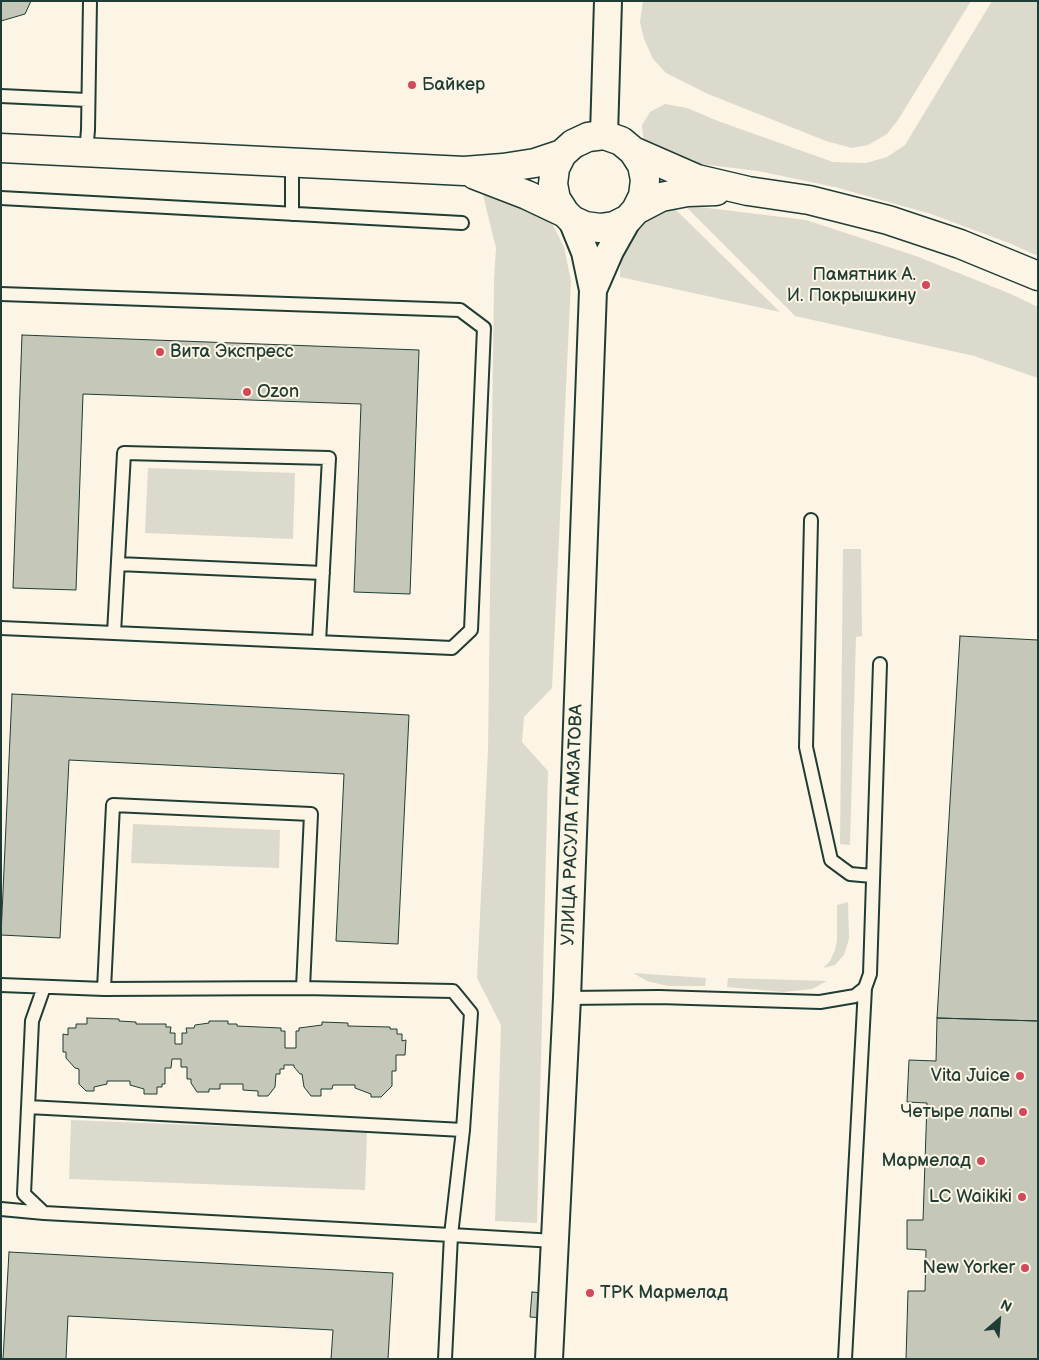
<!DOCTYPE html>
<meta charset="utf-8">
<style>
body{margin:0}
#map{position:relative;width:1039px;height:1360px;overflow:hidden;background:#fcf5e5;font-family:"Balsamiq Sans",sans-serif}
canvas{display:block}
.frame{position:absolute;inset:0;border:2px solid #1f3d34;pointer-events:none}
.north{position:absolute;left:974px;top:1295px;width:50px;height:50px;-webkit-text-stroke:4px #fcf5e5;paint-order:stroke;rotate:27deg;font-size:14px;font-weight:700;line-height:20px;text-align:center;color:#1f3d34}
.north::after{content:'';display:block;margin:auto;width:18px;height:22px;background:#1f3d34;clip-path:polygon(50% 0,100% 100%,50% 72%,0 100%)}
</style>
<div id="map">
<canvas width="1039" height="1360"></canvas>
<div class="frame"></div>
<div class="north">N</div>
</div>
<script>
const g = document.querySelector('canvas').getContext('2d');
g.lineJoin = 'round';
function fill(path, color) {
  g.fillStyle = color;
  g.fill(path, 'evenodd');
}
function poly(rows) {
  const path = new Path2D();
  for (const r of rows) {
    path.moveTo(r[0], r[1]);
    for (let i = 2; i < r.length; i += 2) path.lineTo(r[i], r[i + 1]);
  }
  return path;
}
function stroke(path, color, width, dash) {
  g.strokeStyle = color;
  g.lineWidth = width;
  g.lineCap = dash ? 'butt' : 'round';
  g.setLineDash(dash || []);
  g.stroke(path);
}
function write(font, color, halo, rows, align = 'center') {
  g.font = font + ' "Balsamiq Sans",sans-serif';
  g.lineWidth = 4;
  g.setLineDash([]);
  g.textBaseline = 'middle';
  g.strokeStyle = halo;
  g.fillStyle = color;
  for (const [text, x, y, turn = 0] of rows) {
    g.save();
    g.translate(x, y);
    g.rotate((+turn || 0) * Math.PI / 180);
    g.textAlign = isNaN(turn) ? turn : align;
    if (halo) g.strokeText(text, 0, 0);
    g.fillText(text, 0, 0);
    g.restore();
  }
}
fill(poly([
 [643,1,971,1,898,120,887,134,868,145,852,148,826,141,708,94,666,73,653,59,644,39,640,22],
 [992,1,1038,1,1038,256,1009,243,931,214,835,187,758,171,684,162,648,147,643,137,642,125,650,112,665,104,687,108,718,121,833,162,866,163,887,157,905,145],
 [483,195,510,196,532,208,553,225,564,247,571,281,552,688,524,717,522,742,548,771,537,1223,495,1221,501,1025,477,978,488,750,494,279,496,248],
 [684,205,806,220,916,256,1011,294,1038,307,1038,378,974,356,795,316],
 [661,207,675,209,780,312,620,277,621,252,631,229],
 [148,468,295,473,293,539,145,533],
 [843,549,861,549,862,636,856,637,850,845,840,844],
 [133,824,280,830,279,868,131,863],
 [848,902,849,939,844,955,835,965,823,968,830,961,835,950,837,940,837,905],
 [633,973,706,978,705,986,669,986,659,984,647,981],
 [728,978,827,981,812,989,784,992,727,987],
 [71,1120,367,1132,365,1190,69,1179]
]), '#dcdacc');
const building = poly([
 [1,1,31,1,25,14,1,21,1,1],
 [22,335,419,350,410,594,354,592,361,404,83,394,76,590,13,588,22,335],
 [960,636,1038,640,1038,1021,937,1018,960,636],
 [12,694,409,715,398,944,336,941,344,774,69,760,60,938,1,935,12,694],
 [87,1018,119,1019,119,1021,136,1022,136,1024,166,1024,166,1027,171,1027,170,1033,175,1033,175,1044,182,1044,182,1033,187,1033,186,1028,194,1028,195,1025,209,1023,209,1021,228,1021,228,1024,237,1024,237,1026,281,1028,281,1031,285,1031,285,1048,296,1048,296,1031,299,1031,299,1028,322,1025,322,1022,348,1023,348,1026,390,1027,390,1029,397,1029,397,1034,402,1034,402,1041,406,1040,405,1055,396,1055,396,1071,392,1071,392,1086,381,1097,371,1097,371,1094,355,1088,355,1085,333,1085,332,1089,321,1089,321,1096,311,1096,304,1087,302,1074,300,1074,294,1067,294,1065,284,1065,284,1069,280,1069,280,1074,276,1074,275,1087,268,1096,258,1096,258,1091,243,1090,243,1084,220,1084,220,1089,209,1089,209,1092,197,1092,191,1083,191,1079,187,1079,187,1067,181,1067,181,1059,172,1059,171,1068,165,1068,165,1084,162,1084,162,1087,157,1087,157,1094,144,1094,144,1089,130,1085,130,1081,107,1081,107,1084,94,1087,94,1091,86,1091,79,1084,79,1069,75,1068,66,1058,66,1052,63,1052,63,1034,68,1035,68,1028,76,1028,76,1024,87,1024,87,1018],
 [937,1018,1038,1021,1038,1359,906,1359,908,1291,925,1291,926,1250,907,1249,907,1220,923,1220,927,1103,907,1102,909,1060,936,1061,937,1018],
 [9,1252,393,1273,388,1359,331,1359,333,1330,68,1316,66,1359,3,1359,9,1252],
 [532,1292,544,1293,543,1318,530,1317,532,1292]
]);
fill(building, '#c5c7b9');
stroke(building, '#1f3d34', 1);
const lane = poly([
 [1,96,87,100],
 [86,152,88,130,90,1],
 [1,198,462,223],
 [292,214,292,161],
 [1,294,460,310,484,328,471,630,452,648,1,628],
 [811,520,806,747,831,860,850,874,872,876],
 [118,564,323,573],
 [114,633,124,453,329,458,319,642],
 [1,985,104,989,303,988,453,991,471,1013,463,1130,451,1235,44,1213,24,1194,32,1021,44,987],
 [104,989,113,805,311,814,303,988],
 [567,998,659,997,820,1002,855,996,865,988,870,974,880,664],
 [28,1107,463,1130],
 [1,1209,44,1213],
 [445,1359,451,1235,555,1241],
 [845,1359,865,988]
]);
const street = poly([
 [604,135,608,1],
 [593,290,610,251,628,219],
 [549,1359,567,998,593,290,585,252,572,220]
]);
const secondary = poly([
 [1,148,464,171,503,168,535,163,562,154],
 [633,151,642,165,645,180,643,196,636,210,628,219,614,226,600,228,585,226,572,220,565,213,556,199,553,184,555,168,562,154,573,144,588,137,604,135,621,141,633,151,697,179,748,191,809,200,888,220,960,244,1038,276],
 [475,175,527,195,565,213],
 [636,210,661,197,687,192,716,191]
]);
stroke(lane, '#1f3d34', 16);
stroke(street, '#1f3d34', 30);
stroke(secondary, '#1f3d34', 31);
stroke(lane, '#fcf5e5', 12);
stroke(street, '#fcf5e5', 26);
stroke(secondary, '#fcf5e5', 28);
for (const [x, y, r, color] of [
 [412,85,5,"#d1495b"],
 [926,285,5,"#d1495b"],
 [160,352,5,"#d1495b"],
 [247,392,5,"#d1495b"],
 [1020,1076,5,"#d1495b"],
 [1023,1112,5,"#d1495b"],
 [981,1161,5,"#d1495b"],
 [1022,1197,5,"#d1495b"],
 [1025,1268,5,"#d1495b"],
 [590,1293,5,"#d1495b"]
]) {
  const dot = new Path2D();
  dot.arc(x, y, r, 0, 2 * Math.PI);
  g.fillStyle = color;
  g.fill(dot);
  stroke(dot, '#fcf5e5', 2);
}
write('18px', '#1f3d34', '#fcf5e5', [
 ["Байкер",422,85,"left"],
 ["Памятник А.",916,275],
 ["И. Покрышкину",916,296],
 ["Вита Экспресс",170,352,"left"],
 ["Ozon",257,392,"left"],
 ["Vita Juice",1010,1076],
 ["Четыре лапы",1013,1112],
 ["Мармелад",971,1161],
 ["LC Waikiki",1012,1197],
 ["New Yorker",1015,1268],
 ["ТРК Мармелад",600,1293,"left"]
], 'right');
write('18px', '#1f3d34', '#fcf5e5', [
 ["УЛИЦА РАСУЛА ГАМЗАТОВА",573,825,-88]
]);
</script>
